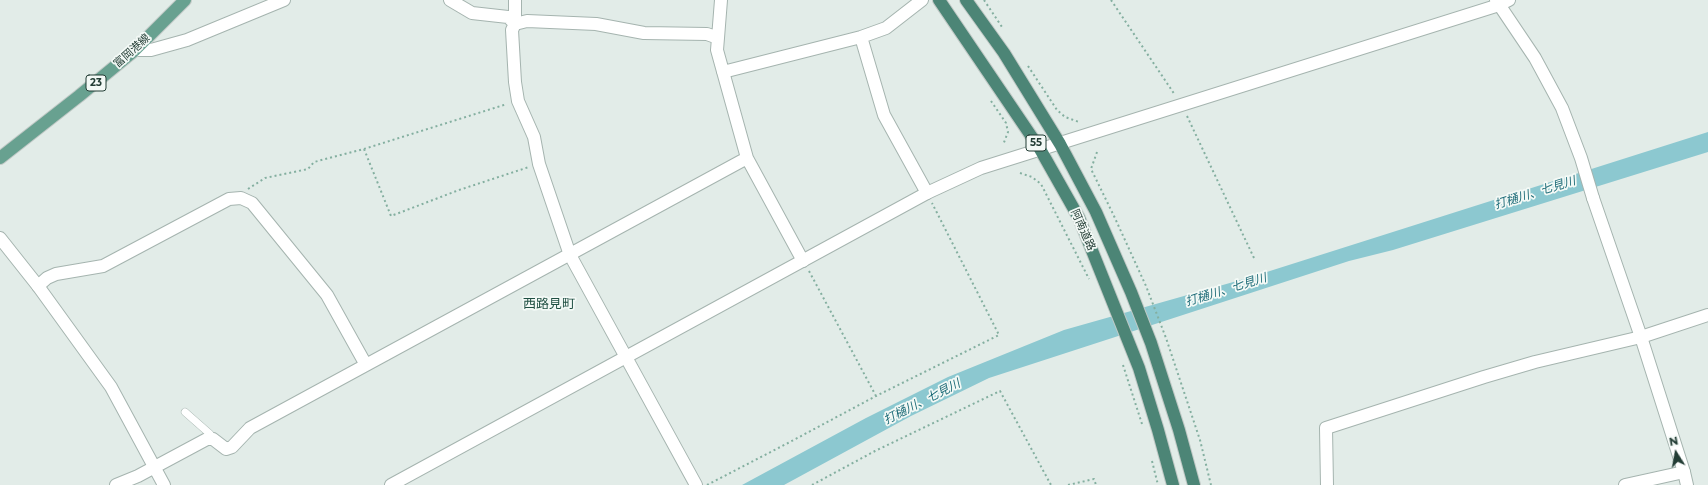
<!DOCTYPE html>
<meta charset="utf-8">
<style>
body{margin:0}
#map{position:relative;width:1708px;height:485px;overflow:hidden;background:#e2ece8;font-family:Montserrat,sans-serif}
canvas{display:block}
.north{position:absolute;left:1656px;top:433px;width:40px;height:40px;-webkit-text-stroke:3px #f3f9f6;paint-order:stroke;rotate:349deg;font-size:11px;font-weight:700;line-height:16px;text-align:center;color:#233d35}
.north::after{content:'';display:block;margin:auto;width:14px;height:18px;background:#233d35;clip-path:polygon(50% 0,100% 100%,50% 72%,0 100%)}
</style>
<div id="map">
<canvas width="1708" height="485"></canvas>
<div class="north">N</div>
</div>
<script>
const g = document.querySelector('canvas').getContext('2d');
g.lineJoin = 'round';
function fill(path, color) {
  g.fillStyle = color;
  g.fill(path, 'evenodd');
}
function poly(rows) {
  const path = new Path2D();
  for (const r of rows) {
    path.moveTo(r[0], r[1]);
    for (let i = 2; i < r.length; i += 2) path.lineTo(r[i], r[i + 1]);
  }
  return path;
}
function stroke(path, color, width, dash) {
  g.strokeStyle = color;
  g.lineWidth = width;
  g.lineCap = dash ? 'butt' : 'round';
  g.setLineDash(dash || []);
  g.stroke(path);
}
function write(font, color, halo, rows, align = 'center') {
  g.font = font + ' Montserrat,"Noto Sans JP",sans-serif';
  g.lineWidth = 3.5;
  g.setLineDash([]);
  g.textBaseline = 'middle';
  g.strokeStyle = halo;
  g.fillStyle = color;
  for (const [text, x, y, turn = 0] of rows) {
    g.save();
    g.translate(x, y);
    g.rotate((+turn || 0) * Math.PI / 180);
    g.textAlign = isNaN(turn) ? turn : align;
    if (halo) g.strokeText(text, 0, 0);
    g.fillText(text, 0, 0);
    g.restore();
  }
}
fill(poly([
 [1708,132,1708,152,1393,250,1349,261,989,378,911,416,784,485,742,485,866,418,948,377,1064,330,1251,277]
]), '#8cc8d0');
const service = poly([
 [185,412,210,434,213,439]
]);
const minor = poly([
 [450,0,472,13,508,17,515,24],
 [515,0,515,24,512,30,515,82,518,101,534,137,539,164,570,255,696,485],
 [1496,0,1535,58,1562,108,1581,158,1593,198],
 [515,24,527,21,596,24,644,33,707,34,718,38,717,50,747,158,803,261],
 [861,37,884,115,927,193],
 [718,38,721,0],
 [135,50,151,50,187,40,284,0],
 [723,72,861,37,886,28,922,0],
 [38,286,47,278,56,274,103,266,229,199,241,198,252,203,327,295,366,365,250,428,232,447,226,449,213,439,207,439,138,476,116,485],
 [366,365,747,158],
 [1327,485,1326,428,1484,377,1535,362,1641,337,1708,315],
 [1625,485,1684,472]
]);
const tertiary = poly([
 [1593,198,1641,337,1684,472,1687,485],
 [0,238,38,286,111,387,164,485],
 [391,485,927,193,981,168,1499,5,1509,0]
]);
const primary = poly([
 [0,158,79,96,135,50,185,0]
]);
const trunk = poly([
 [939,0,1040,149,1079,218,1139,368,1158,430,1173,485],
 [966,0,1004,53,1060,144,1096,212,1131,292,1151,343,1179,430,1194,485]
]);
stroke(service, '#a5b4af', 8);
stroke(minor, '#a5b4af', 14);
stroke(tertiary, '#a5b4af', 14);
stroke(primary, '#c1c9c6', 14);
stroke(trunk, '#c1c9c6', 14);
stroke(poly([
 [984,0,1002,27],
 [1111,0,1175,95],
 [1028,66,1057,110,1065,117,1079,122],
 [991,101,1006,123,1008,132,1003,145],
 [1187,116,1254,258],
 [364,149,391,216,459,190,529,167],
 [1097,152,1091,169,1114,216,1146,286,1166,338,1200,440,1211,485],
 [1020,173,1032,177,1041,184,1089,279],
 [248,189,265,178,308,169,314,162,364,149,507,104],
 [809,271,876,396],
 [1123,365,1142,424],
 [1152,461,1158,485],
 [707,485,788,443,876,396,999,335,932,203],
 [812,485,875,451,1000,391,1051,485],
 [1068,485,1094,479,1096,485]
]), '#84afa0', 2, [2, 3]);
stroke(service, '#fff', 7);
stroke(minor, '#fff', 12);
stroke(tertiary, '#fff', 12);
stroke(primary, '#68a190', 12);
stroke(trunk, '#4c8576', 12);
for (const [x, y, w] of [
 [96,83,20],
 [1036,143,20]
]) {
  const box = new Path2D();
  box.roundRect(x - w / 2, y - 8, w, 16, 3);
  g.fillStyle = '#f3f9f6';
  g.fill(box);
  stroke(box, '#233d35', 1);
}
write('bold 10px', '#233d35', null, [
 ["23",96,83],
 ["55",1036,143]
]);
write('11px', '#233d35', '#f3f9f6', [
 ["富岡港線",132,51,-42],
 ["阿南道路",1083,230,66]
]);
write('italic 12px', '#1e6c78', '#f3f9f6', [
 ["打樋川、七見川",1535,193,-17],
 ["打樋川、七見川",1226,290,-17],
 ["打樋川、七見川",922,402,-27]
]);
write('13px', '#1f4f42', '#f3f9f6', [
 ["西路見町",549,304]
]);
</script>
